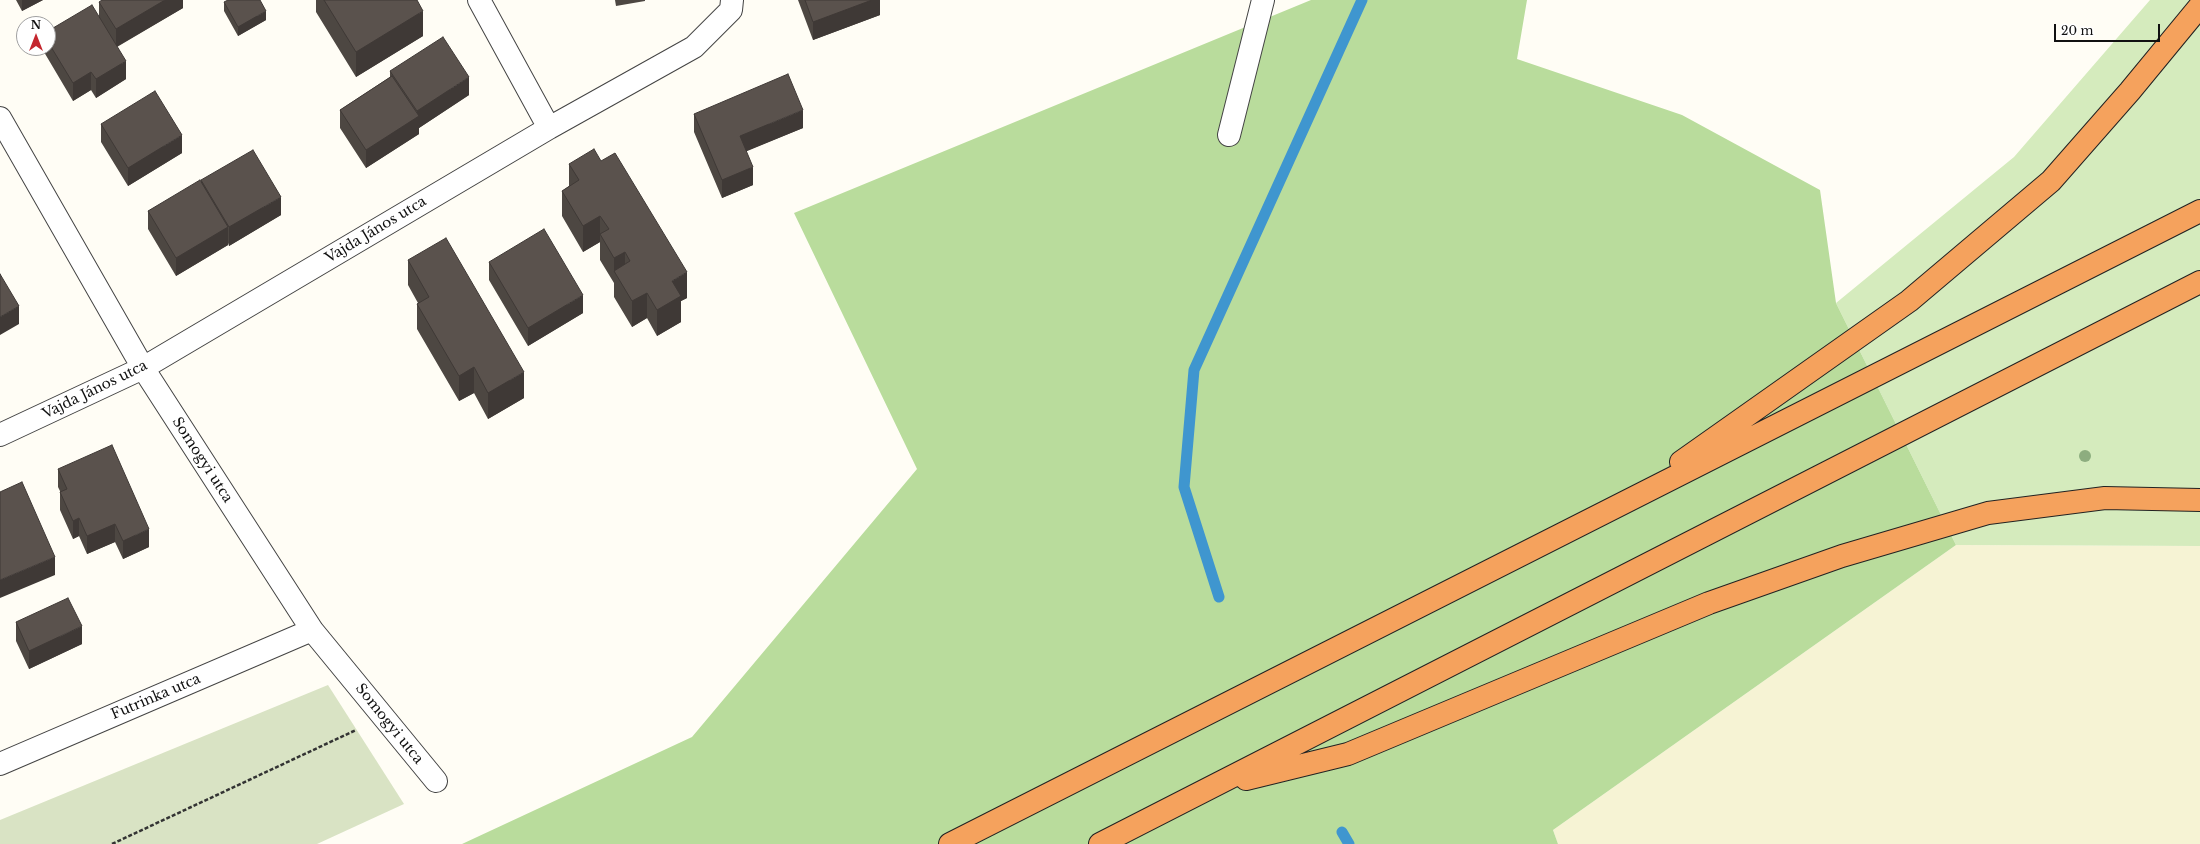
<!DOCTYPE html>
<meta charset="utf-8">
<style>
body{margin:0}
#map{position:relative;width:2200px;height:844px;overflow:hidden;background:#fffdf5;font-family:"Libre Baskerville",serif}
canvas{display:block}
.north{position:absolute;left:16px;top:16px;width:40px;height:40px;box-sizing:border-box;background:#fff;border:1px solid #a0a0a0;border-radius:50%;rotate:0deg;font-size:11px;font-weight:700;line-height:16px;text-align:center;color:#111}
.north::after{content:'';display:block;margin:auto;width:14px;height:18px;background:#c4262e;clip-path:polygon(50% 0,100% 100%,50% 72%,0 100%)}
.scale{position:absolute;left:2054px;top:24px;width:106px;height:18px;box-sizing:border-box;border:2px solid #111;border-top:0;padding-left:5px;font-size:12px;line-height:14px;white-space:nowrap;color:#111;-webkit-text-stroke:3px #fff;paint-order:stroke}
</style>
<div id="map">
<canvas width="2200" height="844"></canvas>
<div class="north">N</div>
<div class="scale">20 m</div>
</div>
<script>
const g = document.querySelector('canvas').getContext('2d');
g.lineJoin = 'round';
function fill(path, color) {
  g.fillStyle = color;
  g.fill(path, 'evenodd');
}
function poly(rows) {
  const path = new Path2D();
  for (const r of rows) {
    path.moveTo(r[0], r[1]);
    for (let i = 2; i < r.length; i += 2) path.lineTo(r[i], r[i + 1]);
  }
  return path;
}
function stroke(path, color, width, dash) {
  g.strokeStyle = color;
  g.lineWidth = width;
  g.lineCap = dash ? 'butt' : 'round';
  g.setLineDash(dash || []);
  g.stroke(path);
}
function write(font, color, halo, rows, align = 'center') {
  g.font = font + ' "Libre Baskerville",serif';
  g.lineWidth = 4;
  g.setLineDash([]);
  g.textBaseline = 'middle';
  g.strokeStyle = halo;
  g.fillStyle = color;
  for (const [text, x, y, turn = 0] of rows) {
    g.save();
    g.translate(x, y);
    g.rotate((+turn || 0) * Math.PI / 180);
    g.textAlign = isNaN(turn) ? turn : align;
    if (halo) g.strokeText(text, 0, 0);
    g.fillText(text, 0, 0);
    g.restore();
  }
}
fill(poly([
 [1956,545,2200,546,2200,844,1558,844,1553,830]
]), '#f6f3d4');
fill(poly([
 [2150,0,2200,0,2200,546,1956,545,1836,303,2014,157]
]), '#d5ebbd');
fill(poly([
 [1311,0,1527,0,1517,59,1682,115,1820,190,1836,303,1956,545,1553,830,1558,844,462,844,692,737,917,469,794,213]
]), '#b9dc9c');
fill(poly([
 [328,685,404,804,317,844,0,844,0,820]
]), '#d9e3c4');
stroke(poly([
 [1219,597,1184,487,1194,370,1362,0],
 [1342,832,1349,844]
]), '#3f96cf', 11);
const minor = poly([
 [479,0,549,128],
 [0,118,143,368,312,630,436,781],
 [1229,135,1263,0],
 [0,435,143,368,549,128,694,47,731,10,732,0],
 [0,764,312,630]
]);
const highway = poly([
 [1681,462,1909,301,2051,181,2130,91,2200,6],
 [1246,779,1348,754,1709,603,1842,556,1988,513,2105,498,2200,500],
 [950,844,2200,211],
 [1100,844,2200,282]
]);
stroke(minor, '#444', 24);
stroke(highway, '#222', 24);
stroke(poly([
 [112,844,356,730]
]), '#333', 2.5, [4, 2]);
stroke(minor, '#fff', 22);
stroke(highway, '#f5a25d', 22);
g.fillStyle = '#8dad7f';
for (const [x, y] of [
 [2085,456]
]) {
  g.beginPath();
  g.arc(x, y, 6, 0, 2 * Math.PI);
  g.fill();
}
fill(poly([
 [16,0,43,0,22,11],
 [183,0,183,8,117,47,126,79,96,98,91,90,73,101,44,52,44,48,48,48,48,31,99,17,99,2],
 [316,0,417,0,423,36,356,77,316,12],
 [615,0,645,0,645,1,616,6],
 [798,0,880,0,880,15,813,40],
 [224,2,266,20,238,36,224,11],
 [390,71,469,95,419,128,419,134,366,168,340,128,340,110,390,77],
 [694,114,803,128,746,151,753,185,722,198,694,132],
 [101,124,182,153,128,186,101,142],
 [569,164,687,298,681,301,681,322,657,336,647,318,632,327,614,297,614,283,600,260,600,242,583,252,562,216,562,191,569,186],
 [201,180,281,215,229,246,228,243,228,245,176,276,148,229,148,211,201,183],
 [408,260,524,398,488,419,474,393,459,401,417,329,417,304,418,303,408,285],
 [489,262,583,313,528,346,489,280],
 [58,469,149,547,123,559,115,542,87,554,79,536,73,539,60,510,60,491,58,487],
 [16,622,82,644,29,669,16,641]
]), '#4d4742');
fill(poly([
 [22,0,43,0,22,11],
 [165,0,183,0,183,8,116,47,116,29],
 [872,0,880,0,880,15,813,40,813,22],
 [266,11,266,20,238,36,238,27],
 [423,11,423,36,356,77,356,52],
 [126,61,126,79,96,98,96,79],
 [91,72,91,90,73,101,73,83],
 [469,77,469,95,419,128,419,134,366,168,366,150,417,117,417,111],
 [803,110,803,128,740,154,740,136],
 [182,135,182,153,128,186,128,168],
 [753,167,753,185,722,198,722,180],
 [281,197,281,215,229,246,229,227],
 [600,216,600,242,583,252,583,226],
 [228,227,228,245,176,276,176,258],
 [625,252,625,277,614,272,614,258],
 [687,272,687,298,681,301,681,322,657,336,657,310,672,281],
 [647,293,647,318,632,327,632,301],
 [583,295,583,313,528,346,528,328],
 [19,306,19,324,0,335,0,317],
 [474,367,474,393,459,401,459,376],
 [524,372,524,398,488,419,488,393],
 [79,518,79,536,73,539,73,521],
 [115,524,115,542,87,554,87,536],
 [149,529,149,547,123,559,123,541],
 [55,557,55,575,0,598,0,580],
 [82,626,82,644,29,669,29,651]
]), '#3f3936');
const building = poly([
 [102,0,165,0,116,29,99,2,102,0],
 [228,0,260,0,266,11,238,27,224,2,228,0],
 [324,0,417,0,423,11,356,52,324,0],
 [805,0,872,0,813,22,805,0],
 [92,5,126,61,96,79,91,72,73,83,48,42,48,31,92,5],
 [443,37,469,77,417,111,390,71,443,37],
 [788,74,803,110,740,136,753,167,722,180,694,114,788,74],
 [392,76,419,116,366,150,340,110,392,76],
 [155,91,182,135,128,168,101,124,155,91],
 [594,149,601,161,615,153,687,272,672,281,681,296,657,310,647,293,632,301,614,271,630,261,625,252,614,258,600,234,609,229,600,216,583,226,562,191,579,180,569,164,594,149],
 [253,150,281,197,229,227,201,180,253,150],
 [200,180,228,227,176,258,148,211,200,180],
 [544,229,583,295,528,328,489,262,544,229],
 [446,238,524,372,488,393,474,367,459,376,417,304,429,297,408,260,446,238],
 [0,274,19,306,0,317,0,274],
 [112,445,149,529,123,541,115,524,87,536,79,518,73,521,60,492,67,489,58,469,112,445],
 [22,482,55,557,0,580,0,492,22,482],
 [68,598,82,626,29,651,16,622,68,598]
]);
fill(building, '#5a524d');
stroke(building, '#3f3936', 1);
write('14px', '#111', '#fff', [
 ["Vajda János utca",376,230,-31],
 ["Vajda János utca",95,390,-26],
 ["Somogyi utca",202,460,57],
 ["Futrinka utca",156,697,-23],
 ["Somogyi utca",389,724,51]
]);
</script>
